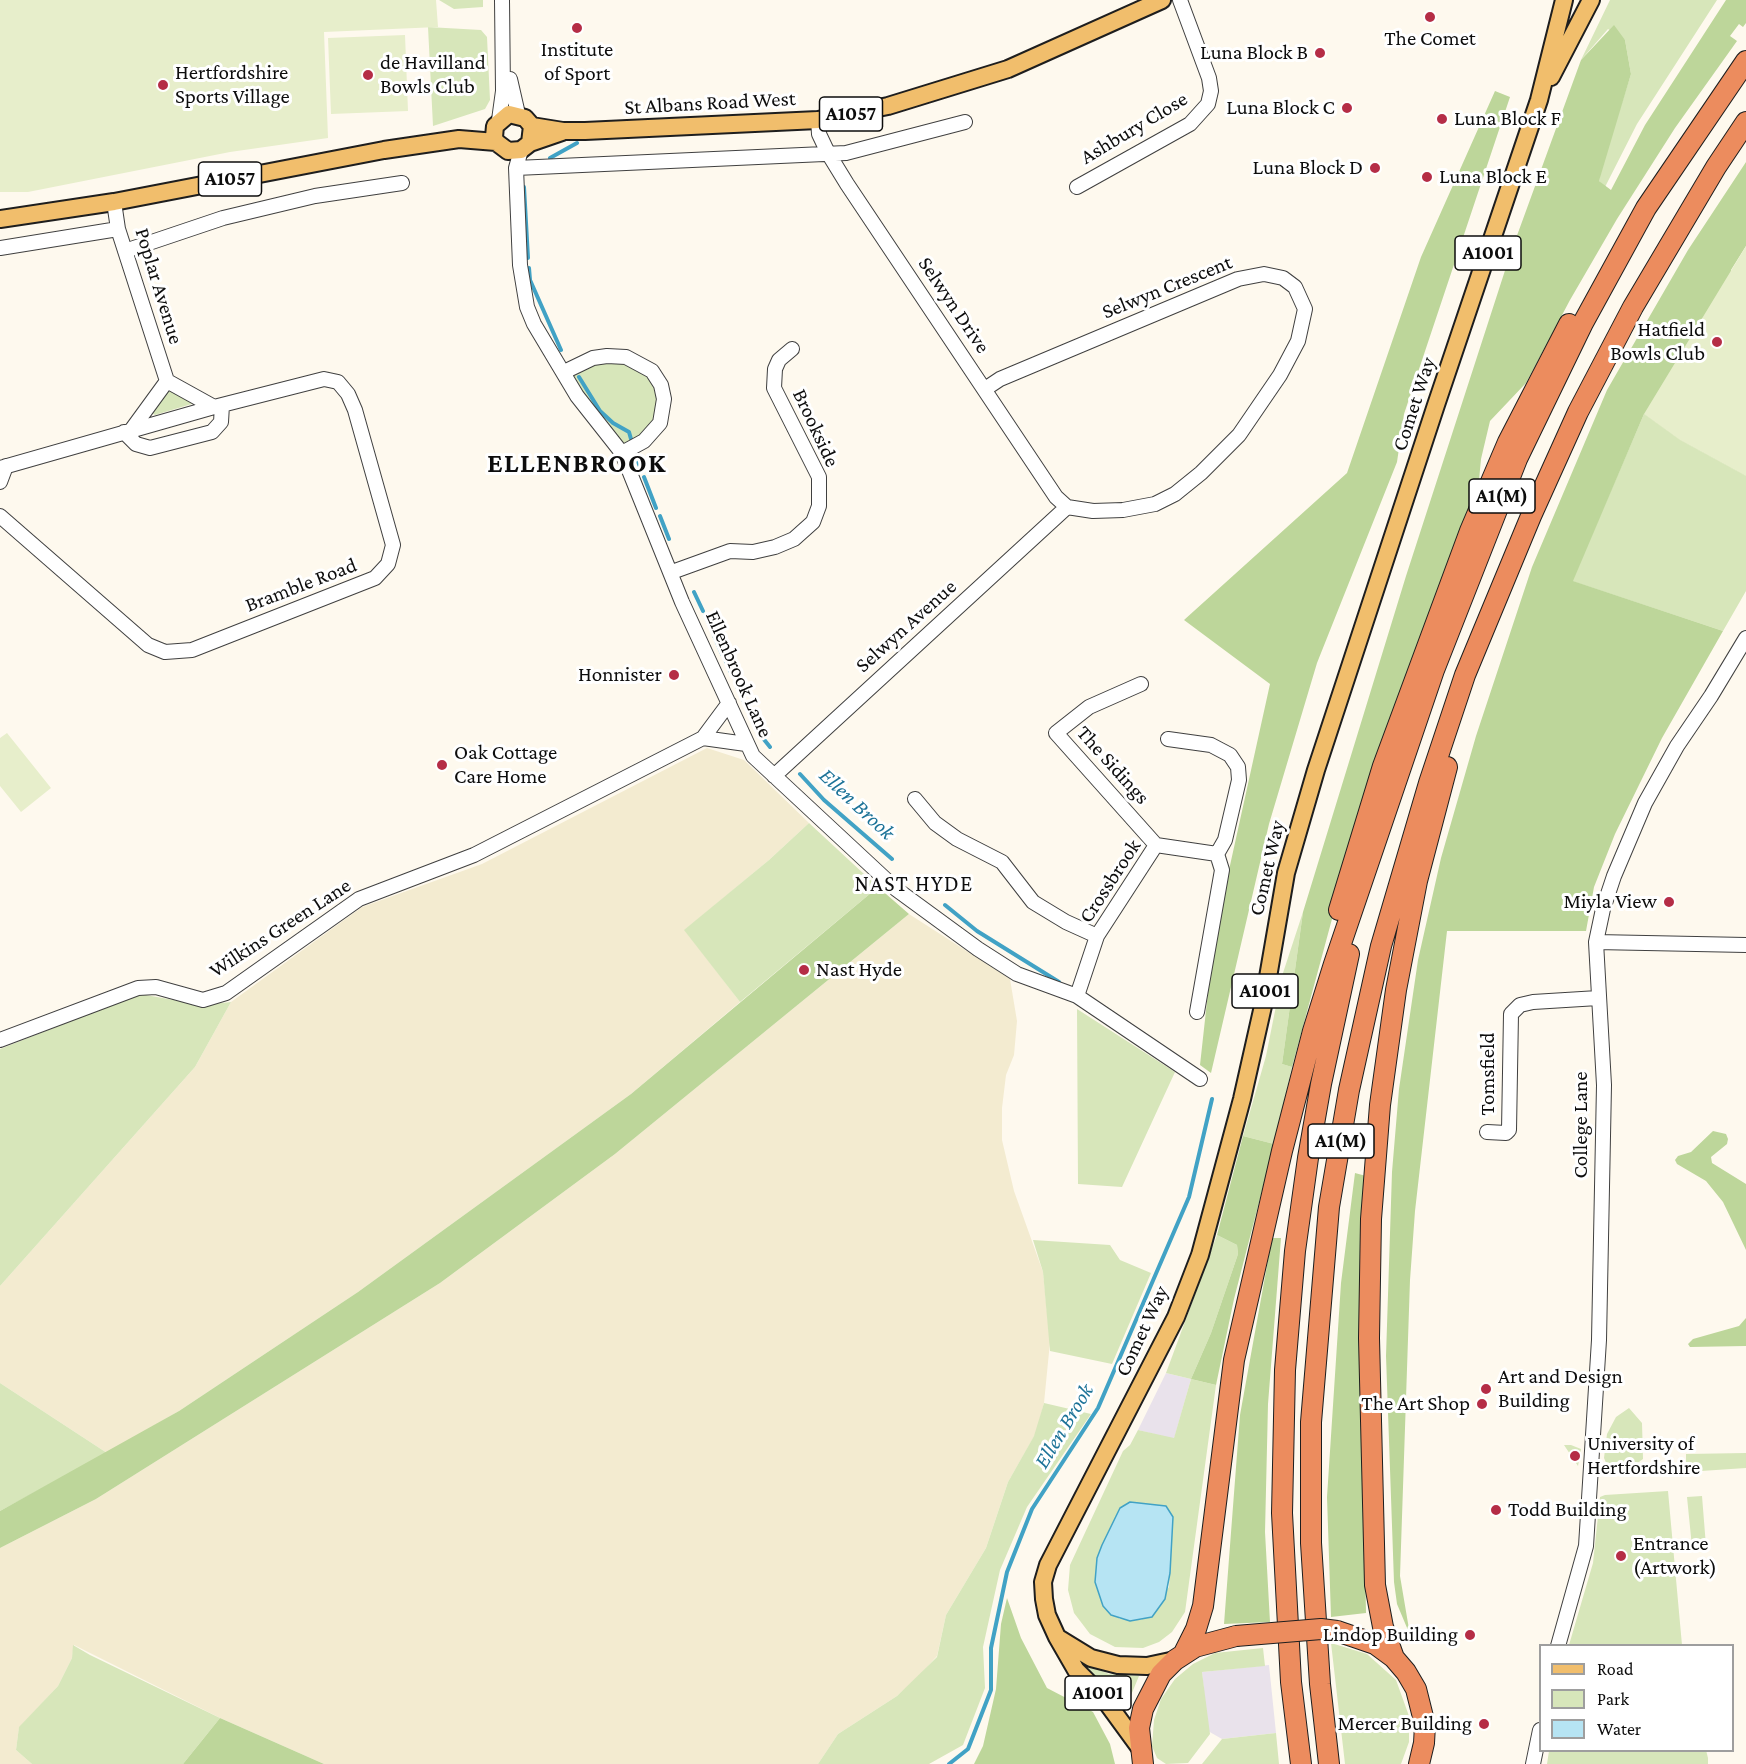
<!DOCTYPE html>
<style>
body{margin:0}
#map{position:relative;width:1746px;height:1764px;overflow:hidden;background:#fef9ee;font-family:"Crimson Pro",serif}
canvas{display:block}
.legend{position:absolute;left:1539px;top:1644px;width:195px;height:108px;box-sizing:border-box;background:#fff;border:2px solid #9e9e9e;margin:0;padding:8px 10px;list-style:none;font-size:18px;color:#0d0d0d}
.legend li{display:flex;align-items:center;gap:12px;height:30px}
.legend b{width:30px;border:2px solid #9e9e9e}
</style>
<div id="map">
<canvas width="1746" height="1764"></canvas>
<ul class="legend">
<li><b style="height:8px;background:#f1be6c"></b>Road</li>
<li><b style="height:16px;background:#d7e6ba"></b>Park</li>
<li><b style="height:16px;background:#b6e4f3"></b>Water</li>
</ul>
</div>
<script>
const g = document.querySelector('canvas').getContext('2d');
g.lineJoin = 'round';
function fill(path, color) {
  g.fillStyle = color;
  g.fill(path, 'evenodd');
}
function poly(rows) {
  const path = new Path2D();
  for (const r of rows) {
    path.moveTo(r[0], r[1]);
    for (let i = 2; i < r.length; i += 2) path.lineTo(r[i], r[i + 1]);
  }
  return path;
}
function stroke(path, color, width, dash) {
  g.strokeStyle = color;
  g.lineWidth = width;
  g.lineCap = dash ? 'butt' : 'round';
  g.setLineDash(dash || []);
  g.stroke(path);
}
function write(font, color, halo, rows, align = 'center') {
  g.font = font + ' "Crimson Pro",serif';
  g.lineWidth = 6;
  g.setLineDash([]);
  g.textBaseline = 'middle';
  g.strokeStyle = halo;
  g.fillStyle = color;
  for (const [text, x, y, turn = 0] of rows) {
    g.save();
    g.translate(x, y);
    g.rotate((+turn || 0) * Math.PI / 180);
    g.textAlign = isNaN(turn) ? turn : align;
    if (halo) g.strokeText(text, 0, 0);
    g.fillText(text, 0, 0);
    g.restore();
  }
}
fill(poly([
 [1166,1373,1191,1379,1174,1439,1138,1430],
 [1269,1665,1276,1733,1222,1739,1208,1731,1202,1672]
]), '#e9e2eb');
fill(poly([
 [707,748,744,760,809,823,769,860,685,930,740,1002,631,1094,358,1292,179,1411,107,1453,0,1383,0,1286,195,1067,231,1002,362,907,482,864],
 [909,914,1010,979,1017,1021,1014,1055,1006,1075,1002,1108,1002,1140,1014,1191,1043,1272,1050,1342,1044,1403,1036,1433,1008,1482,986,1548,946,1615,937,1656,919,1676,897,1696,838,1734,818,1764,324,1764,220,1718,74,1645,72,1658,58,1686,19,1728,16,1750,32,1764,0,1764,0,1548,96,1499,440,1283,615,1154]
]), '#f3ebd0');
fill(poly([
 [439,0,483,0,483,7,454,9],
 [1610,0,1717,0,1637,124,1605,187,1599,181,1600,172,1631,74,1625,40,1608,29,1581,60],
 [428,27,481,30,487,37,490,100,485,109,433,126],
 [626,357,661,385,660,423,622,453,564,372],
 [171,390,195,403,155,415,152,413,166,391],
 [1644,414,1680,440,1746,476,1746,591,1723,631,1572,581],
 [809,823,878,887,740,1002,684,930,769,860],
 [1303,912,1282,1064,1292,1067,1274,1144,1243,1136,1266,1056,1282,976],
 [140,994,202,1005,231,1002,195,1067,0,1286,0,1049],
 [1077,1009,1175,1072,1122,1187,1078,1184],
 [1217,1235,1237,1245,1238,1254,1211,1333,1191,1379,1216,1385,1185,1612,1172,1632,1159,1642,1143,1648,1115,1647,1090,1634,1074,1613,1068,1590,1070,1565,1123,1451,1130,1445,1138,1430,1174,1438,1191,1379,1166,1373],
 [1173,1517,1169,1587,1141,1620,1119,1619],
 [1033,1240,1110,1245,1120,1260,1151,1273,1112,1364,1050,1351,1043,1272],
 [0,1383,107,1453,0,1511],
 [1044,1403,1091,1414,1027,1507,1000,1570,983,1647,985,1688,963,1745,929,1764,818,1764,838,1734,897,1696,937,1657,946,1615,986,1548,1008,1482,1034,1436],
 [1629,1408,1642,1423,1643,1459,1628,1470,1609,1470,1604,1458,1607,1434,1616,1417],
 [1571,1445,1581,1449,1578,1466,1564,1445],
 [1746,1453,1746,1468,1686,1472,1686,1454],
 [1668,1491,1682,1645,1569,1645,1593,1563,1600,1497,1605,1495],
 [1702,1496,1706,1546,1692,1547,1687,1497],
 [1331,1643,1367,1654,1396,1680,1409,1716,1409,1742,1401,1764,1345,1764],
 [73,1645,90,1655,220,1718,183,1764,32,1764,16,1750,19,1727,58,1686,72,1658],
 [1263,1648,1265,1666,1202,1672,1210,1734,1188,1763,1166,1764,1157,1758,1152,1746,1154,1720,1161,1699,1175,1679,1193,1664,1215,1653],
 [1086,1664,1109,1674,1139,1676,1124,1712,1082,1667],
 [1276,1733,1279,1764,1202,1764,1222,1739],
 [1549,1751,1706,1750,1708,1758,1708,1764,1547,1764]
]), '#d7e6ba');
fill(poly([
 [1726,0,1746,0,1746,23,1743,27,1739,24,1730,36,1737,41,1675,128,1617,219,1570,300,1526,383,1490,421,1481,459,1478,491,1352,845,1292,1067,1282,1064,1303,912,1406,576,1511,252,1581,60,1614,25,1625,40,1631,74,1599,181,1611,190,1645,125],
 [1495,91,1510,97,1404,414,1397,462,1317,663,1269,824,1211,1073,1200,1065,1214,938,1270,684,1184,620,1347,473,1421,257],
 [1746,162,1746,246,1731,270,1746,476,1680,440,1644,414,1573,581,1723,631,1662,738,1615,834,1594,887,1586,931,1447,931,1415,1211,1410,1280,1400,1576,1410,1635,1397,1604,1394,1582,1386,1356,1392,1172,1399,1089,1418,960,1441,858,1476,736,1532,567,1607,390,1688,250],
 [878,887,909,914,615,1154,440,1283,96,1499,0,1548,0,1511,179,1411,358,1292,631,1094],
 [1713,1131,1726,1134,1728,1139,1727,1144,1711,1157,1712,1163,1746,1184,1746,1250,1723,1202,1706,1181,1677,1164,1675,1160,1678,1156,1691,1152],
 [1243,1136,1274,1144,1234,1299,1216,1385,1191,1379,1211,1333,1238,1254,1237,1245,1217,1235],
 [1355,1173,1366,1176,1360,1301,1366,1613,1331,1617,1327,1497,1341,1283],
 [1272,1238,1281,1238,1268,1404,1265,1532,1270,1622,1224,1624,1240,1415],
 [1746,1318,1746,1346,1690,1347,1688,1344,1693,1339,1739,1326],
 [1007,1598,1021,1638,1047,1688,1093,1712,1110,1744,1115,1764,974,1764,983,1746,996,1689,1001,1624],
 [220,1718,324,1764,183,1764]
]), '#bdd69a');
fill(poly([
 [0,0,436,0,438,27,324,32,328,138,230,152,28,192,0,192],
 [405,35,408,111,331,114,328,38],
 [1746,246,1746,476,1680,440,1644,414],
 [7,733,51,788,21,812,0,786,0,738]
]), '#e7eecb');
const water = poly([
 [1130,1502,1166,1506,1173,1517,1170,1573,1165,1599,1152,1617,1130,1621,1111,1615,1103,1606,1095,1582,1097,1558,1102,1545,1120,1508,1130,1502]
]);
fill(water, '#b6e4f3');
stroke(water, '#41a2c5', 1.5);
stroke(poly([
 [550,158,577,143],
 [524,187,528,258],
 [529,268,530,280,561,350],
 [579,377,600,411,613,423,629,432,631,439],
 [635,455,641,469],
 [644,477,656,508],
 [660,516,669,539],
 [694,592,703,611],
 [705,615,711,628],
 [713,633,722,654],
 [725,659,732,675],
 [735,682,758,732,770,747],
 [800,774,824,800,892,859],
 [945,905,977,931,1059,982],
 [949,1764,968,1749,991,1690,991,1648,1007,1572,1032,1509,1098,1408,1189,1197,1212,1099]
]), '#41a2c5', 4);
const minor = poly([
 [510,79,518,114],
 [499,120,503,91,502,0],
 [818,120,819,134,828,153,847,184,1056,497,1067,507,1093,511,1123,510,1155,504,1175,494,1201,473,1239,435,1280,375,1298,341,1305,309,1295,287,1283,278,1264,274,1238,279,1000,379,985,389],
 [521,150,516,168,520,265,527,307,534,324,577,396,622,453,682,602,753,756,896,889,978,949,1017,974,1077,996,1200,1079],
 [516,168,846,153,965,122],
 [1077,187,1190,124,1208,104,1211,91,1209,78,1180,0],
 [114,202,118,229,167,381,214,407],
 [0,248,118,229],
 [125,251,223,218,315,196,402,183],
 [564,372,593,358,607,356,626,357,652,371,661,385,664,399,660,423,644,441,622,453],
 [132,429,167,381],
 [124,432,136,444,150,448,212,432,221,422,222,405],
 [0,468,214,407,324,379,338,382,348,394,355,410,393,545,388,564,375,578,192,650,165,652,148,645,0,516],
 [0,482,6,466],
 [672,572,730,551,753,552,775,547,794,539,813,522,819,506,819,477,774,388,775,369,779,360,792,349],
 [1141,684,1089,707,1056,733,1156,845],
 [703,738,746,744],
 [774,776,1067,507],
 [915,799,935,823,957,839,1002,862,1033,902,1066,922,1097,936],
 [1596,942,1746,945],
 [1077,996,1097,936,1156,845,1217,854,1225,840,1239,780,1238,767,1230,755,1211,745,1168,739],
 [1197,1012,1222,870,1217,854],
 [0,1040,138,988,156,987,203,1000,226,993,359,899,474,855,703,738,729,703],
 [1487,1132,1506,1133,1509,1130,1511,1014,1520,1005,1533,1002,1598,998],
 [1558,1646,1586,1546,1599,1340,1604,1085,1596,942,1603,909,1614,876,1645,803,1677,746,1711,696,1746,638],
 [1533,1764,1540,1730]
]);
const major = poly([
 [1551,77,1591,0],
 [532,126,563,131,585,131,818,120,888,106,1008,69,1162,0],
 [530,143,532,126,525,118,509,114,495,126,494,137,496,142,508,151,521,150,530,143,562,132],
 [0,219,114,202,384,150,459,139,496,142],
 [1060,1639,1091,1658,1118,1665,1147,1666,1175,1660],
 [1140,1748,1102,1696,1076,1670,1057,1637,1047,1615,1044,1599,1043,1582,1048,1565,1176,1317,1200,1255,1242,1099,1263,1006,1286,873,1316,770,1436,405,1539,100,1564,0]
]);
const highway = poly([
 [1339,910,1383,766,1470,531,1508,442,1569,324],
 [1337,1631,1375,1644,1394,1658,1406,1672,1416,1689,1425,1725,1424,1743,1419,1764],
 [1184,1653,1196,1629,1203,1606,1234,1360,1282,1151,1313,1031,1334,964,1434,670,1517,459,1583,323,1646,208,1746,61],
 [1394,1658,1383,1627,1375,1585,1369,1338,1371,1219,1380,1105,1396,990,1417,881,1447,767],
 [1143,1764,1139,1728,1143,1709,1161,1674,1175,1660,1195,1647,1236,1636],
 [1301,1764,1291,1682,1282,1513,1285,1370,1295,1251,1308,1158,1321,1084,1349,954],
 [1329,1764,1320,1684,1311,1543,1311,1422,1329,1207,1349,1090,1381,946,1429,783,1465,675,1531,516,1578,412,1633,307,1716,167,1746,122]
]);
stroke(minor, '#404040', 16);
stroke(major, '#1e1e1e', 20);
stroke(highway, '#1e1e1e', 22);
stroke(minor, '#fff', 14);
stroke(major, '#f1be6c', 16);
stroke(highway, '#ec8c5e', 20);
const highwayBridge = poly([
 [1236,1636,1321,1629,1337,1631]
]);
stroke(highwayBridge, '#1e1e1e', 22, []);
stroke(highwayBridge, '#ec8c5e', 20);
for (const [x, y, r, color] of [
 [1430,17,6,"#b52d46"],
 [577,28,6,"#b52d46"],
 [1320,53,6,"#b52d46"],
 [368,75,6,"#b52d46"],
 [163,85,6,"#b52d46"],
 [1347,108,6,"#b52d46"],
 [1442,119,6,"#b52d46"],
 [1375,168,6,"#b52d46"],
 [1427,177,6,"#b52d46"],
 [1717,342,6,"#b52d46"],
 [674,675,6,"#b52d46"],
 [442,765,6,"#b52d46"],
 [1669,902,6,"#b52d46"],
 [804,970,6,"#b52d46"],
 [1486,1389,6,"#b52d46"],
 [1482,1404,6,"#b52d46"],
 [1575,1456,6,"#b52d46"],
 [1496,1510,6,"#b52d46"],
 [1621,1556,6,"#b52d46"],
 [1470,1635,6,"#b52d46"],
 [1484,1724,6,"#b52d46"]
]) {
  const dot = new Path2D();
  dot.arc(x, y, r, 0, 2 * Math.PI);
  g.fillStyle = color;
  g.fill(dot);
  stroke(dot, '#fff', 2);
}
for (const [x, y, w] of [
 [851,114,63],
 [230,179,63],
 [1488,253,66],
 [1502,496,66],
 [1265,991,66],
 [1341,1141,66],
 [1098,1693,66]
]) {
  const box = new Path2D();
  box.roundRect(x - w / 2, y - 17, w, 34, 4.5);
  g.fillStyle = '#fff';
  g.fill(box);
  stroke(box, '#0d0d0d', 1.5);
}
write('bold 20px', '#0d0d0d', null, [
 ["A1057",851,114],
 ["A1057",230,179],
 ["A1001",1488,253],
 ["A1(M)",1502,496],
 ["A1001",1265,991],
 ["A1(M)",1341,1141],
 ["A1001",1098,1693]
]);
write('21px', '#0d0d0d', '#fff', [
 ["The Comet",1430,39,"center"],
 ["Institute",577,50,"center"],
 ["of Sport",577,74,"center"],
 ["Luna Block B",1308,53,"right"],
 ["de Havilland",380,63],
 ["Bowls Club",380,87],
 ["Hertfordshire",175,73],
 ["Sports Village",175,97],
 ["Luna Block C",1335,108,"right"],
 ["Luna Block F",1454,119],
 ["Luna Block D",1363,168,"right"],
 ["Luna Block E",1439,177],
 ["Hatfield",1705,330,"right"],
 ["Bowls Club",1705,354,"right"],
 ["Honnister",662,675,"right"],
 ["Oak Cottage",454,753],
 ["Care Home",454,777],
 ["Miyla View",1657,902,"right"],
 ["Nast Hyde",816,970],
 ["Art and Design",1498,1377],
 ["Building",1498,1401],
 ["The Art Shop",1470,1404,"right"],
 ["University of",1587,1444],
 ["Hertfordshire",1587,1468],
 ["Todd Building",1508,1510],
 ["Entrance",1633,1544],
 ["(Artwork)",1633,1568],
 ["Lindop Building",1458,1635,"right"],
 ["Mercer Building",1472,1724,"right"]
], 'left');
write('21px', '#0d0d0d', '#fff', [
 ["St Albans Road West",710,103,-3],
 ["Ashbury Close",1134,128,-31],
 ["Poplar Avenue",159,286,73],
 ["Selwyn Crescent",1167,287,-22],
 ["Selwyn Drive",954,305,56],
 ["Comet Way",1414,404,-72],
 ["Brookside",816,428,65],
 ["Bramble Road",301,585,-21],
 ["Selwyn Avenue",906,626,-42],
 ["Ellenbrook Lane",739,674,66],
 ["The Sidings",1113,765,48],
 ["Comet Way",1267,868,-77],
 ["Crossbrook",1110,881,-57],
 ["Wilkins Green Lane",280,928,-33],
 ["Tomsfield",1488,1074,-90],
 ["College Lane",1581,1125,-90],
 ["Comet Way",1142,1331,-65]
]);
write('italic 22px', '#1d7398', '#fff', [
 ["Ellen Brook",857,804,43],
 ["Ellen Brook",1064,1426,-59]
]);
g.letterSpacing = '1.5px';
write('22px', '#0d0d0d', '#fff', [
 ["NAST HYDE",914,884]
]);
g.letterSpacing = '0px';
g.letterSpacing = '1.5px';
write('bold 27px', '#0d0d0d', '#fff', [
 ["ELLENBROOK",577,464]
]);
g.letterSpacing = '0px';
</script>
